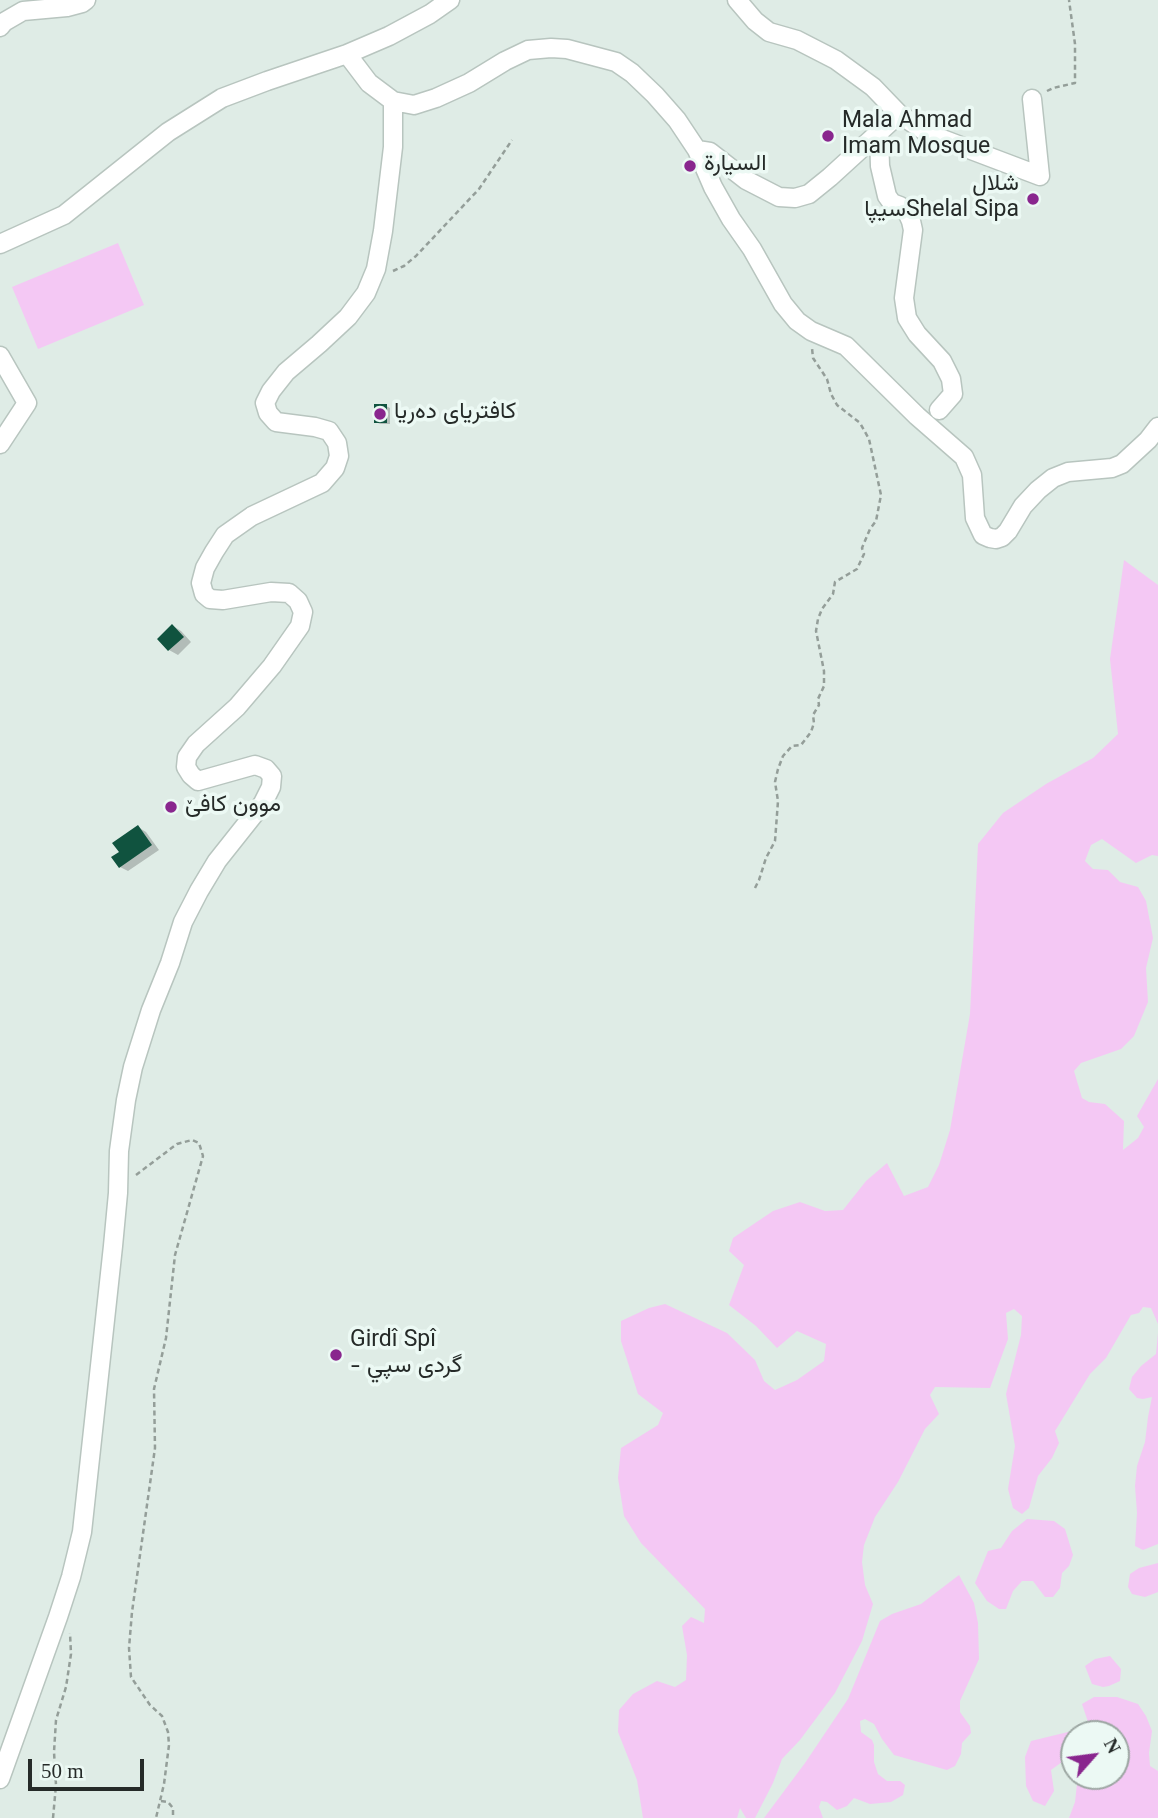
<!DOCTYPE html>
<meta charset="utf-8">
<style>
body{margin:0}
#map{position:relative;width:1158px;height:1818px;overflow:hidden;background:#dfece6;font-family:Georgia,serif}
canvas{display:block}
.north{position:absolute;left:1060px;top:1720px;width:70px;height:70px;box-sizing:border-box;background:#ecf9f4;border:2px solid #9ca6a2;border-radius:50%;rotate:62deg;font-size:19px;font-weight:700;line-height:28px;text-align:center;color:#252a28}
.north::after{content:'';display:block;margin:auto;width:24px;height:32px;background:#89268e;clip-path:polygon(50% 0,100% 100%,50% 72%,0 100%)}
.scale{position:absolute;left:28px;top:1759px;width:116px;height:32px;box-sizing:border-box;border:4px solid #252a28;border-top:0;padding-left:9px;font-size:21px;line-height:24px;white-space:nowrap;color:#252a28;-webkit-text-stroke:5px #ecf9f4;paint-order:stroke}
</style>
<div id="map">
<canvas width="1158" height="1818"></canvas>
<div class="north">N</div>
<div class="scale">50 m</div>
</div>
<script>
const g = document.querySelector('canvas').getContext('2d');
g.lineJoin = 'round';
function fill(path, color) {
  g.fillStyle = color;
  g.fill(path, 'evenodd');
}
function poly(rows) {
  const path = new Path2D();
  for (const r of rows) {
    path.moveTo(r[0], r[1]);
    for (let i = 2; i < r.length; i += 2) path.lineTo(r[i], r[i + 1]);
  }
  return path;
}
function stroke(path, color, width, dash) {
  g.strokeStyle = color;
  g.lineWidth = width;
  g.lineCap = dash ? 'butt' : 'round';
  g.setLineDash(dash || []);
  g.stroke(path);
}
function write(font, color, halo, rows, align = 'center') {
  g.font = font + ' Georgia,Vazirmatn,serif';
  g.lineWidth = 7;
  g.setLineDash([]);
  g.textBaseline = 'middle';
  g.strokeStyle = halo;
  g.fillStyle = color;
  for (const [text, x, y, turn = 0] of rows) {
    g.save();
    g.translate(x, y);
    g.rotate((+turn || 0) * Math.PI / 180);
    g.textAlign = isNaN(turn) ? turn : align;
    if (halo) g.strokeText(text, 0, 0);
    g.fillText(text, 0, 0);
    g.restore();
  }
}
fill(poly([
 [118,243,144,305,38,349,12,287],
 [1124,560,1158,585,1158,856,1152,855,1136,863,1102,839,1091,845,1085,861,1093,869,1108,870,1120,882,1138,887,1146,901,1153,938,1146,968,1148,1002,1134,1036,1121,1049,1081,1063,1074,1071,1082,1098,1089,1102,1105,1104,1124,1121,1123,1150,1138,1138,1144,1127,1137,1116,1158,1079,1158,1324,1151,1308,1143,1307,1139,1313,1131,1315,1106,1358,1090,1374,1055,1431,1059,1443,1052,1458,1038,1476,1029,1508,1022,1514,1013,1508,1008,1489,1015,1446,1006,1394,1021,1335,1022,1316,1014,1309,1006,1313,1008,1339,990,1388,935,1387,930,1395,939,1414,925,1429,898,1482,875,1517,864,1545,862,1562,865,1585,873,1604,862,1641,835,1693,800,1740,782,1759,773,1783,755,1818,746,1818,740,1808,737,1818,643,1818,637,1780,618,1732,619,1710,633,1694,657,1681,675,1687,686,1680,687,1655,682,1626,691,1617,704,1623,705,1609,641,1543,624,1516,618,1478,621,1448,658,1425,663,1413,638,1394,621,1341,621,1321,649,1308,665,1304,727,1333,755,1360,764,1381,775,1390,797,1380,824,1361,826,1344,797,1331,777,1348,756,1326,729,1305,744,1265,729,1251,733,1238,773,1211,800,1202,825,1211,843,1210,866,1181,887,1163,904,1196,928,1187,939,1165,950,1130,970,1014,978,844,1003,813,1046,784,1093,758,1118,734,1110,659],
 [1158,1333,1158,1544,1143,1550,1135,1546,1137,1513,1135,1486,1137,1466,1145,1442,1148,1417,1152,1397,1143,1399,1137,1398,1129,1389,1132,1377,1141,1366,1156,1354],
 [1027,1519,1054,1521,1065,1529,1073,1555,1069,1566,1062,1573,1060,1588,1053,1597,1045,1597,1033,1581,1022,1581,1013,1591,1006,1609,999,1609,987,1601,975,1583,988,1551,1001,1548,1012,1531],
 [1158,1563,1158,1592,1145,1597,1132,1594,1128,1587,1130,1574,1139,1568],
 [959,1575,974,1603,978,1623,979,1659,960,1701,960,1712,970,1726,971,1733,962,1743,961,1754,955,1766,947,1770,894,1755,882,1739,874,1724,865,1719,860,1721,861,1732,872,1740,874,1745,874,1762,878,1774,887,1781,900,1781,905,1785,903,1795,891,1802,870,1804,854,1798,847,1806,837,1810,827,1802,821,1801,819,1807,823,1818,764,1818,805,1763,848,1699,880,1621,892,1614,921,1604],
 [1110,1656,1121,1669,1120,1681,1109,1686,1103,1687,1092,1684,1085,1666,1095,1659],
 [1094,1697,1117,1697,1138,1704,1146,1716,1152,1731,1149,1753,1150,1766,1158,1771,1158,1818,1069,1818,1075,1802,1077,1784,1076,1776,1116,1776,1117,1744,1116,1734,1098,1734,1089,1725,1082,1704],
 [1072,1731,1083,1732,1085,1734,1074,1734,1074,1771,1071,1766,1062,1762,1051,1770,1054,1791,1045,1806,1033,1801,1026,1786,1025,1757,1031,1741]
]), '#f4c8f4');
fill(poly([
 [386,406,390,408,390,424,380,424,376,422],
 [173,626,181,631,191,642,178,655,169,650,159,639],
 [138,827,146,832,159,850,128,871,120,867,121,853]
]), '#0003');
fill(poly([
 [374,404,387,404,387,423,374,423],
 [172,624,184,637,168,651,157,639],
 [138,825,152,845,119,868,111,857,119,852,112,843]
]), '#10533f');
const minor = poly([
 [0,27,4,22,23,11,67,7,82,3,86,0],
 [347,54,369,83,393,101,414,105,436,98,469,83,505,61,528,50,551,48,567,49,616,62,632,73,655,95,677,120,697,150,713,187,731,219,752,249,783,304,797,321,811,331,846,346,917,416,964,457,972,475,975,518,983,535,990,538,996,539,1002,537,1008,531,1023,506,1038,490,1053,478,1068,472,1112,468,1122,464,1148,440,1158,427],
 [899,114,929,134,1040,176,1032,99],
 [879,134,880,166,887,196,892,203,900,206,907,212,911,221,913,230,904,298,907,318,917,334,942,361,951,379,953,394,939,410],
 [697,150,710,152,746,180,779,197,795,198,809,194,830,177,899,114,873,87,836,60,797,40,769,32,755,21,737,0],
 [0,244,64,215,168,132,222,98,267,81,347,54,389,36,430,14,450,0],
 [0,356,27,403,0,444],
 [0,1779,58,1617,71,1577,82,1532,113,1246,118,1193,119,1151,126,1100,133,1067,151,1010,170,963,183,922,199,891,217,861,263,803,271,787,272,776,266,769,255,765,198,781,191,775,186,767,187,757,196,744,237,707,272,666,300,626,303,612,298,601,289,593,271,592,223,600,210,599,204,594,201,583,205,568,214,552,225,535,252,516,322,483,335,468,339,456,337,443,329,431,315,427,276,422,268,413,265,403,271,391,286,372,319,344,348,317,366,293,376,269,383,231,393,147,393,101]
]);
stroke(minor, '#b8c5bf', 21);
stroke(poly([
 [1047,91,1053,88,1075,83,1075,44,1069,0],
 [393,271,404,266,416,256,479,189,512,140],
 [755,888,759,880,766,858,775,841,778,801,775,782,778,769,783,756,792,746,801,745,811,732,814,723,813,715,819,705,818,699,824,686,824,671,816,631,818,619,822,609,833,594,835,582,857,569,864,554,862,548,870,529,876,521,881,495,869,439,860,423,837,405,831,394,827,379,813,358,812,348],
 [136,1175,177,1144,192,1140,199,1143,203,1156,175,1255,166,1338,154,1389,155,1448,132,1612,129,1648,131,1677,150,1705,162,1716,168,1732,169,1745,164,1784,156,1818],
 [161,1801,168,1802,173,1808,173,1818],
 [53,1818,56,1785,54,1752,56,1720,66,1687,71,1654,70,1633]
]), '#949e99', 2.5, [5, 3.5]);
stroke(minor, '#fff', 18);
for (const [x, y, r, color] of [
 [828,136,7,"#89268e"],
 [690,166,7,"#89268e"],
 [1033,199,7,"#89268e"],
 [380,414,7,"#89268e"],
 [171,807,7,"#89268e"],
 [336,1355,7,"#89268e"]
]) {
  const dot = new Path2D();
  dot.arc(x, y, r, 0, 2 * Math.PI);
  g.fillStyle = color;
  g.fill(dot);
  stroke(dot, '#ecf9f4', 2.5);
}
write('23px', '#252a28', '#ecf9f4', [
 ["Mala Ahmad",842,123],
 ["Imam Mosque",842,149],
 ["السيارة",704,166],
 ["شلال",1019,186,"right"],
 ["سیپاShelal Sipa",1019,212,"right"],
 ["کافتریای دەریا",394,414],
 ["موون کافێ",185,807],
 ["Girdî Spî",350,1342],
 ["- گردی سپي",350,1368]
], 'left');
</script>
